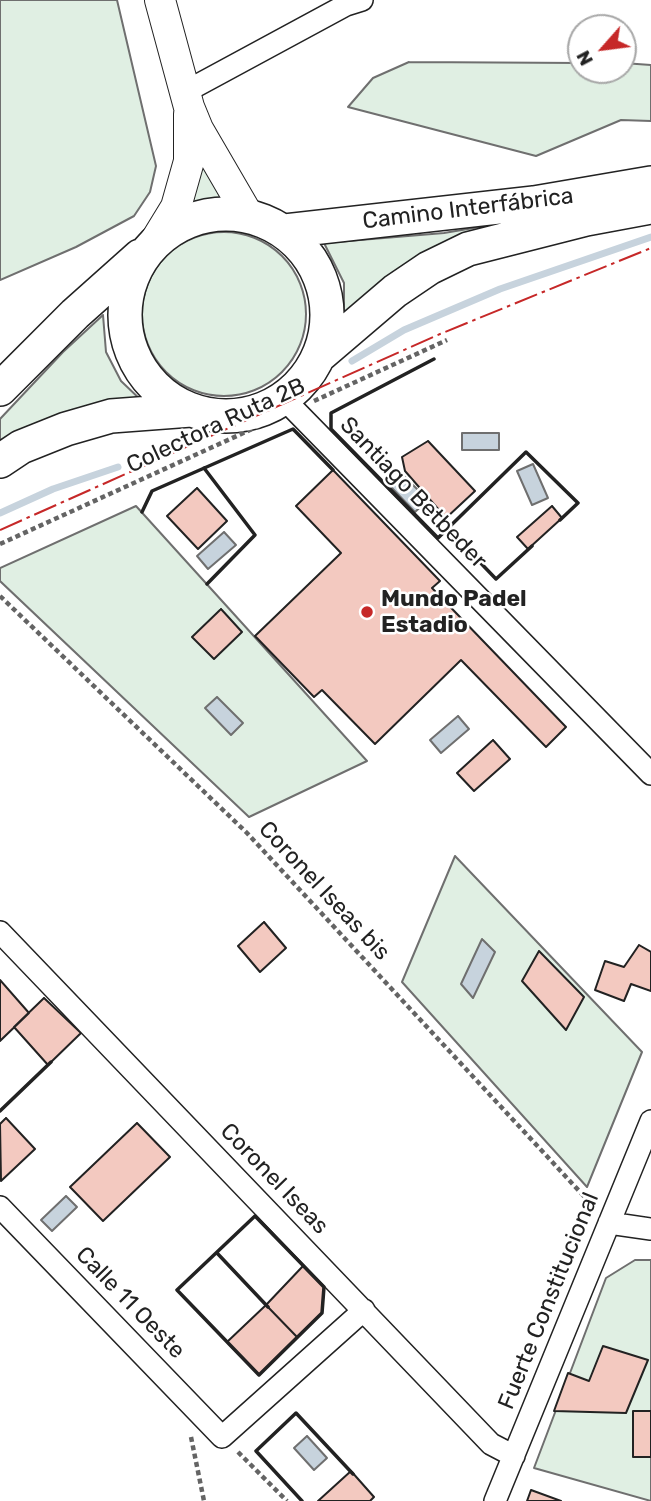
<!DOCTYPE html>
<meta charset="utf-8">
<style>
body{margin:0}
#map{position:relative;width:651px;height:1501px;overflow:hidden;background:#fff;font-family:Rubik,sans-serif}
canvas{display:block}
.north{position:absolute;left:567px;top:14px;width:70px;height:70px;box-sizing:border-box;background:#fff;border:2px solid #a7a7a7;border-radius:50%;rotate:242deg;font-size:19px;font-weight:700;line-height:28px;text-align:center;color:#222}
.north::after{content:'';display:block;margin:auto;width:24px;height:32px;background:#c62828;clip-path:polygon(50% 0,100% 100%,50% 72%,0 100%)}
</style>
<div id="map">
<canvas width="651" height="1501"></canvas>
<div class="north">N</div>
</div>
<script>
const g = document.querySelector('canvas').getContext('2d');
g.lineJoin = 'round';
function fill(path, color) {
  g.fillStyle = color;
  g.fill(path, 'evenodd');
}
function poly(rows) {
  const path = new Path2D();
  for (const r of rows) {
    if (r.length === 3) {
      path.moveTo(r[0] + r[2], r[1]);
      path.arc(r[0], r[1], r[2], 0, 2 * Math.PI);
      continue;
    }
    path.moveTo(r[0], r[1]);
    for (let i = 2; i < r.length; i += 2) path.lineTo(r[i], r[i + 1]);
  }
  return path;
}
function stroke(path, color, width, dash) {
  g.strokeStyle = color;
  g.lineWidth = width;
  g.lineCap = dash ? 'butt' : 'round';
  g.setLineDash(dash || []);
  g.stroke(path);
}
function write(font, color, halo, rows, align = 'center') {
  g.font = font + ' Rubik,sans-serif';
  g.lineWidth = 5;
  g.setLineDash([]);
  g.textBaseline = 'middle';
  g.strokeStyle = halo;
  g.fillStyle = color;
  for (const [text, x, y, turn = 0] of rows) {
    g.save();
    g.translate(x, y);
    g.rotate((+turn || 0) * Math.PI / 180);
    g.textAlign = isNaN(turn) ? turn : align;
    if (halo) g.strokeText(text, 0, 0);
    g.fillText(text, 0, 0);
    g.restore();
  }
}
const green = poly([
 [0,0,117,0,156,166,150,192,134,216,76,247,0,280,0,0],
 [409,62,581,63,581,70,623,70,623,63,651,65,651,121,621,120,536,156,348,107,373,78,409,62],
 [197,140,229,203,208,206,185,214,197,140],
 [651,198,529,225,344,323,344,283,324,243,444,233,651,198],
 [224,314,82],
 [103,315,106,352,121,381,143,402,0,452,0,419,63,352,103,315],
 [136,506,367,761,249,817,0,581,0,568,136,506],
 [455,856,642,1052,587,1187,402,982,455,856],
 [635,1260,651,1260,651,1501,534,1468,606,1278,635,1260]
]);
fill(green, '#e0efe3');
stroke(green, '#6f6f6f', 2);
const water = poly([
 [462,433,499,433,499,450,462,450,462,433],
 [533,464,548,498,532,505,517,471,533,464],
 [402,474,428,500,415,512,390,486,402,474],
 [224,532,236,545,208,569,197,556,224,532],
 [217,697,243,723,231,735,205,708,217,697],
 [458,716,469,729,441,753,430,740,458,716],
 [482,939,495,952,473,998,461,984,482,939],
 [66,1196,77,1207,52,1231,41,1220,66,1196],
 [307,1436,327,1458,314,1470,294,1448,307,1436]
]);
fill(water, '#c7d3dd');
stroke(water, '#6f6f6f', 2);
stroke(poly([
 [352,361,404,330,500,289,651,237],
 [0,513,53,489,118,467]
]), '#c7d3dd', 7);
const building = poly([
 [428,441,475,491,446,518,405,471,402,457,428,441],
 [333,470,440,581,432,588,566,727,546,747,461,660,375,744,322,690,314,697,255,636,341,553,296,506,333,470],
 [197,488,227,521,198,549,167,516,197,488],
 [552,506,562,518,528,549,517,537,552,506],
 [221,609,242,632,214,659,192,637,221,609],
 [493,740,510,759,474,791,457,773,493,740],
 [264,922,286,948,260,972,238,946,264,922],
 [639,945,651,952,651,991,631,984,624,1001,595,990,605,961,624,967,639,945],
 [539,951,584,997,566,1030,522,981,539,951],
 [0,980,29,1013,0,1041,0,980],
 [44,998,81,1033,48,1065,14,1027,44,998],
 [6,1118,35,1149,1,1181,0,1124,6,1118],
 [137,1123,170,1157,103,1221,70,1187,137,1123],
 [303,1266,324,1287,322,1313,297,1337,266,1305,303,1266],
 [266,1305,297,1337,259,1375,227,1342,266,1305],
 [603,1346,648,1360,626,1413,554,1411,568,1373,589,1381,603,1346],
 [633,1411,651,1411,651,1457,633,1457,633,1411],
 [351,1471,374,1497,370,1501,318,1501,351,1471],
 [531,1490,561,1501,527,1501,531,1490]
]);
fill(building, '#f3c9c0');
stroke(building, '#222', 2);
const minor = poly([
 [185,92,346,5,362,0],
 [284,399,651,774],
 [0,932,491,1444,514,1456],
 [0,1207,222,1437,364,1310],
 [609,1223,651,1229],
 [495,1501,651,1121]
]);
const secondary = poly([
 [160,0,189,107,198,129,248,215],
 [154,243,176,207,189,161,189,114]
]);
const primary = poly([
 [226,315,101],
 [285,231,534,203,651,183],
 [320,355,395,291,429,268,468,249,586,219,651,207],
 [0,389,75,314,140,256],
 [0,461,21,447,66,429,111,416,191,410]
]);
stroke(minor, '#222', 24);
stroke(secondary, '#222', 32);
stroke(primary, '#222', 36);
stroke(poly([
 [314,401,447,340],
 [0,544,274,419],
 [0,596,247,833,594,1207],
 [191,1437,204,1501],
 [238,1452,287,1501]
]), '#646464', 4.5, [5, 3.5]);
stroke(minor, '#fff', 21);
stroke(secondary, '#fff', 30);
stroke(primary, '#fff', 33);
stroke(poly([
 [434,359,331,413,331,429,438,538,526,452,578,503,560,520],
 [204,468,255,535,207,584],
 [142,512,152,491,293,429,333,470],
 [472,554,496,579,532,546],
 [0,1111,51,1062],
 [255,1216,324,1287,322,1313,259,1375,177,1290,255,1216],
 [217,1253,268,1307],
 [302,1501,256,1451,296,1413,353,1474]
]), '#222', 3.5);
stroke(poly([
 [0,530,440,334,651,248]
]), '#c62828', 2, [24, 5, 3.5, 5]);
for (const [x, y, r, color] of [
 [367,612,7,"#c62828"]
]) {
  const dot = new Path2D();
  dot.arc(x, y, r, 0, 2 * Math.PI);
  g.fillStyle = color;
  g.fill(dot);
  stroke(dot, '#fff', 2.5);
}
write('23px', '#222', '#fff', [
 ["Camino Interfábrica",468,209,-7],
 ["Colectora Ruta 2B",216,426,-25],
 ["Santiago Betbeder",413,493,46],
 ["Coronel Iseas bis",324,891,47],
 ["Coronel Iseas",274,1179,46],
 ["Fuerte Constitucional",549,1301,-68],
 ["Calle 11 Oeste",130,1303,46]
]);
write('bold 23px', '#222', '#fff', [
 ["Mundo Padel",381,599],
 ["Estadio",381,625]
], 'left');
</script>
